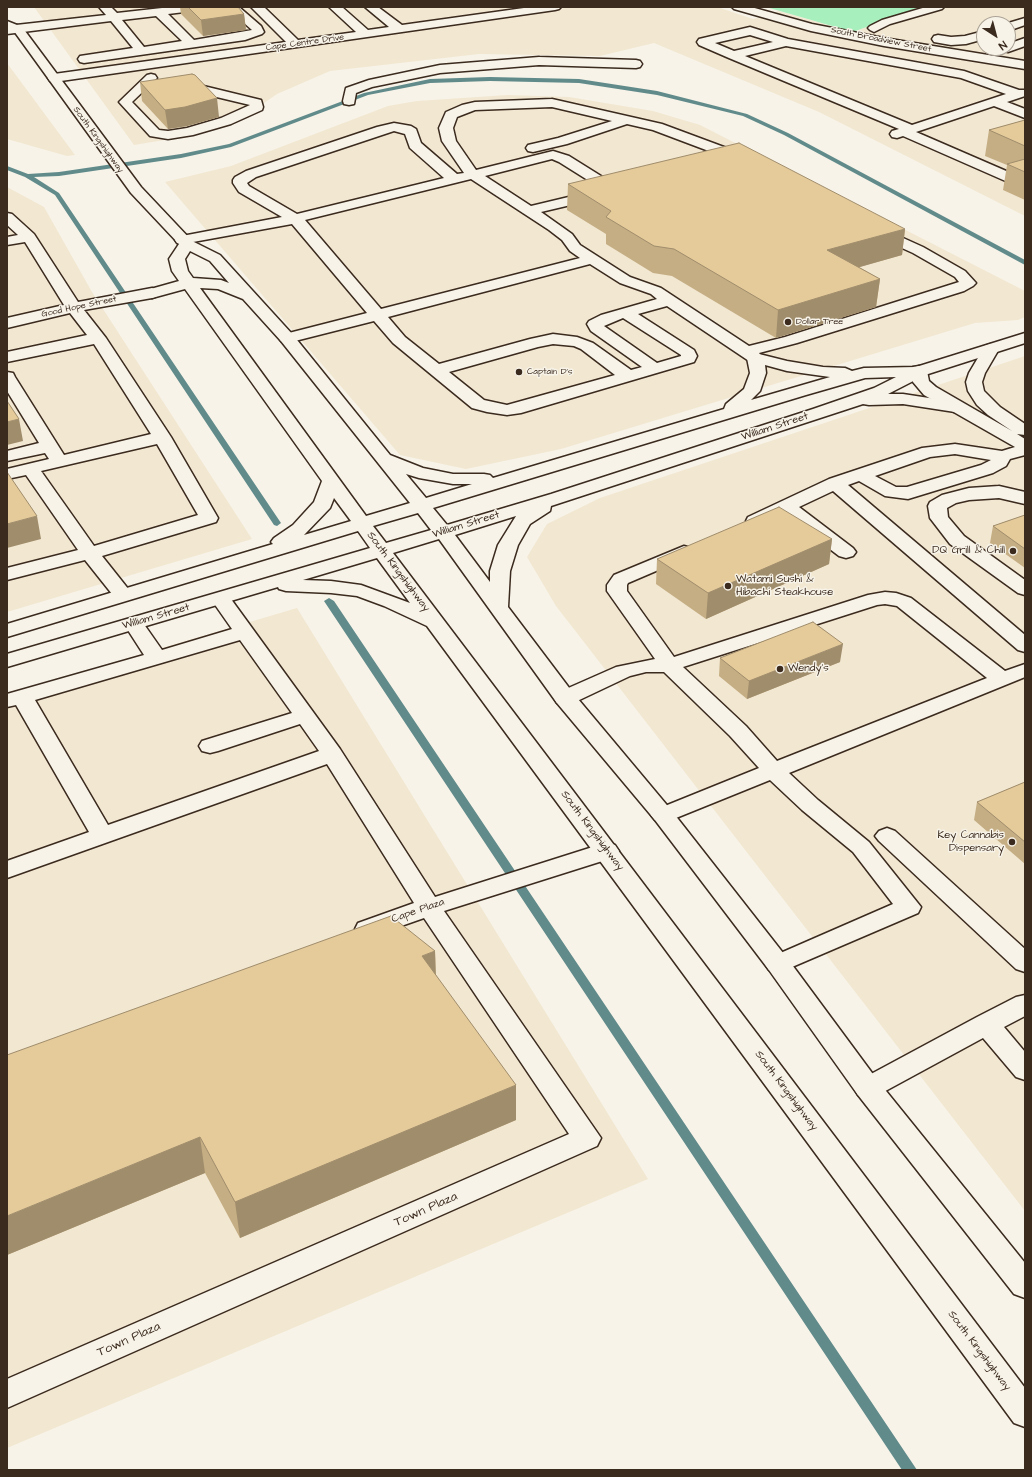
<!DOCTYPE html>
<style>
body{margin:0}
#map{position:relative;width:1032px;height:1477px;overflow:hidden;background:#f7f3e8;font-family:"Architects Daughter",sans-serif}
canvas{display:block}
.frame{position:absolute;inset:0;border:8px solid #3b2a1e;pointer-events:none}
.north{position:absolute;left:976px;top:16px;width:40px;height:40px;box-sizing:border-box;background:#f7f3e8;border:1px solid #aca397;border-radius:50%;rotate:144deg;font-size:11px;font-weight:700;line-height:16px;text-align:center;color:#3b2a1e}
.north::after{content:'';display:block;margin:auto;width:14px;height:18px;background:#3b2a1e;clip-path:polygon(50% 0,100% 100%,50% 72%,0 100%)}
</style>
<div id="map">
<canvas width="1032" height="1477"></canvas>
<div class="frame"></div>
<div class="north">N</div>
</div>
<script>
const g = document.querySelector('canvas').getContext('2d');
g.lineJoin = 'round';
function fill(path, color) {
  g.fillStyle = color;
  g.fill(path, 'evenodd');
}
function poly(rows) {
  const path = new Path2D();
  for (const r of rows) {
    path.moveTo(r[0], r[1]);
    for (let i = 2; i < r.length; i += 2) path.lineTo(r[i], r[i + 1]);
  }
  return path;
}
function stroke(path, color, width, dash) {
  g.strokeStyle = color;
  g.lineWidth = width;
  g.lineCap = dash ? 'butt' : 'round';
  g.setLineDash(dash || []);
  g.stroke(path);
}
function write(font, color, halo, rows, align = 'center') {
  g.font = font + ' "Architects Daughter",sans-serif';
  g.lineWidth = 3;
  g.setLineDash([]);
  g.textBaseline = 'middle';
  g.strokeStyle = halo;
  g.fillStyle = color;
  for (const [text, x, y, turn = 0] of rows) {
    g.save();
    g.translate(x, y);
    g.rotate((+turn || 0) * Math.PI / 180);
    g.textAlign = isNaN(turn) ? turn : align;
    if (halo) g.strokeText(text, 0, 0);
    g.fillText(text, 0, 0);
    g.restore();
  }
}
fill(poly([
 [34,7,717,7,753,19,779,11,853,32,920,7,1025,7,1025,216,819,112,654,43,600,56,479,54,330,71,277,94,245,116,194,135,134,145],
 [984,24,1008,24,1008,48,984,48],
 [7,63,75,155,67,156,7,139],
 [508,95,569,97,653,111,700,125,1025,291,1025,317,1018,320,975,323,561,449,466,469,400,455,165,182,231,166,388,106,417,101],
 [7,187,44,207,92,292,252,539,7,612],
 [1025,356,1025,1211,556,606,527,557,547,524,600,498],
 [297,608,648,1179,7,1448,7,694]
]), '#f2e7d1');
fill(poly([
 [766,7,920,7,853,32]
]), '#a7efbc');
fill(poly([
 [490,77,579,79,657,91,747,114,788,133,1025,260,1025,265,784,135,743,116,657,95,579,83,490,81,430,83,368,95,231,147,181,158,59,176,34,177,59,193,281,523,277,526,274,525,55,195,25,177,7,170,7,166,28,174,59,172,181,154,229,144,364,93,430,79,490,77],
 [329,598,334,601,917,1470,902,1470,324,601,329,598]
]), '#618b8b');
const minor = poly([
 [99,7,111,7,117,13,171,7,207,7,205,9,201,10,168,14,194,40,252,30,226,7,239,7,261,26,264,32,262,34,245,40,84,63,80,62,78,59,80,56,133,48,111,21,7,34,7,26,106,15,99,7],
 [156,16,182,41,144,47,122,20,156,16],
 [251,7,264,7,298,40,356,32,329,7,342,7,368,30,389,27,365,7,378,7,402,25,531,7,561,7,559,9,555,10,54,82,50,81,48,78,50,75,54,74,286,42,251,7],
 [732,7,751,7,812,24,884,38,1025,61,1025,69,884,46,811,31,734,9,732,7],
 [926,7,944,7,942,9,890,24,874,32,870,30,868,28,870,26,882,20,926,7],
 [1025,18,1025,25,1008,31,1008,24,1005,24,1025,18],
 [750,27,788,39,964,71,1019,90,1025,90,1025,96,1007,102,1025,109,1025,118,994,106,916,132,1020,177,1022,180,1020,183,1015,184,1010,183,903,136,897,138,892,137,890,134,892,131,899,129,729,58,699,45,697,42,699,39,750,27],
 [750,35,773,42,734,51,715,43,750,35],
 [786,46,961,78,1006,94,912,125,745,56,786,46],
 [984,31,984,39,966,44,951,45,934,42,932,39,934,36,938,35,951,37,965,36,984,31],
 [1025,38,1025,46,1008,52,1004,51,1002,48,1008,48,1008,44,1025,38],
 [539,57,636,60,640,61,642,64,640,67,636,68,539,65,440,73,372,87,356,93,354,104,349,105,344,104,343,101,346,88,369,80,440,65,539,57],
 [151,74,155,75,157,78,132,102,159,130,168,131,187,128,221,118,250,105,179,88,177,85,179,82,183,81,261,100,263,107,262,110,231,124,193,135,168,139,150,136,119,102,147,75,151,74],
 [552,99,662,124,732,150,747,160,749,163,747,166,737,166,722,156,653,130,627,124,567,144,533,152,528,151,526,148,528,145,558,138,612,121,552,107,475,110,457,117,453,128,456,141,476,170,553,151,569,156,617,186,619,189,613,195,541,212,572,234,580,245,630,277,661,288,749,346,785,337,959,282,955,277,913,253,871,234,869,231,871,228,876,227,881,228,923,247,965,271,976,283,973,286,964,291,797,343,759,353,763,358,761,361,755,363,749,361,667,306,638,314,694,350,697,356,694,362,521,413,507,415,487,412,472,408,393,343,374,321,287,343,281,341,279,338,281,335,367,313,292,224,182,244,177,243,175,240,177,237,182,236,282,217,239,192,233,183,233,180,235,177,246,171,377,127,394,123,411,126,416,129,421,143,457,174,464,173,442,141,439,128,446,112,462,105,475,102,552,99],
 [394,131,405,134,410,148,444,178,297,214,249,186,247,183,256,177,394,131],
 [552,159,559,162,602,189,531,206,485,176,552,159],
 [471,179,549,230,562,240,570,251,580,258,381,309,305,220,471,179],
 [590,264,620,283,651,294,657,299,601,315,589,321,587,324,591,331,642,367,631,370,593,343,577,337,553,334,530,339,439,364,405,337,388,317,590,264],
 [623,318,681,355,681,356,657,363,604,326,623,318],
 [553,344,574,346,581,349,615,375,507,405,484,400,449,372,538,347,553,344],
 [7,213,12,214,34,234,78,302,152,288,157,290,160,293,157,296,152,298,84,310,106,338,171,437,218,518,216,522,102,556,133,595,130,599,123,601,116,599,85,560,7,580,7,568,78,550,26,475,7,479,7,469,49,459,45,453,7,461,7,451,39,443,7,391,7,372,13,373,15,377,64,455,151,434,94,344,7,362,7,352,87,335,70,313,7,328,7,318,64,305,25,242,7,245,7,237,18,235,7,225,7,213],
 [157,444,198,515,94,546,41,471,157,444],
 [991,344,997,346,999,349,985,373,982,382,984,391,1000,407,1025,424,1025,435,1017,434,1025,439,1025,455,1010,459,1006,466,993,473,908,499,885,496,859,481,848,485,1025,635,1025,652,1018,650,833,491,799,507,853,548,856,552,853,556,846,558,839,556,784,514,755,527,748,525,746,521,748,517,829,479,922,448,955,444,1002,451,1015,447,924,395,913,382,911,371,913,367,919,366,925,367,927,371,929,381,936,387,1012,431,988,415,977,405,968,391,966,382,969,373,985,346,991,344],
 [955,454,991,460,981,465,907,487,896,487,875,476,930,457,955,454],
 [999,486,1025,492,1025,504,999,498,969,500,956,503,947,508,948,517,964,536,1025,580,1025,595,1018,593,950,544,930,518,928,506,930,502,942,495,969,488,999,486],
 [684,546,691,548,694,552,691,556,628,583,627,585,627,591,674,657,868,595,885,592,896,593,911,598,1005,671,1025,664,1025,677,789,773,818,800,869,842,921,907,918,913,778,973,769,970,765,964,769,958,893,904,853,852,802,810,770,780,671,820,663,822,655,820,651,815,655,810,759,768,730,736,664,672,646,672,630,676,573,703,565,704,557,703,554,698,557,693,616,667,655,659,607,591,607,585,614,575,684,546],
 [885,604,897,606,987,678,777,761,746,726,683,667,877,605,885,604],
 [221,593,228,595,340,749,435,897,599,845,607,843,615,845,619,851,615,857,444,911,601,1138,597,1146,7,1408,7,1379,569,1134,424,918,367,938,358,935,355,929,358,923,414,903,327,764,7,878,7,861,89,832,16,705,7,707,7,694,144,655,124,624,127,620,134,618,141,620,162,650,232,629,211,599,214,595,221,593],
 [240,640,292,713,202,741,199,746,202,751,210,753,218,751,300,724,319,751,108,825,35,700,240,640],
 [887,828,895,831,1025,949,1025,972,1016,969,879,841,875,836,879,831,887,828],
 [1025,995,1025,1016,1004,1027,1025,1052,1025,1080,1016,1077,983,1038,878,1095,868,1098,858,1095,854,1088,858,1081,977,1017,1016,997,1025,995]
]);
const major = poly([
 [7,21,22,27,141,187,192,241,220,255,293,335,390,455,423,468,453,474,484,474,490,475,493,478,724,409,726,404,744,389,750,373,747,358,749,355,755,353,787,361,823,367,845,368,852,371,864,368,916,367,1025,333,1025,343,925,375,888,394,903,394,955,402,961,403,964,407,961,411,955,412,903,404,869,405,863,404,551,506,550,511,530,524,518,545,510,571,508,607,573,693,671,810,787,958,878,1081,1025,1263,1025,1298,1014,1294,858,1095,769,970,655,820,557,703,439,539,393,553,1025,1388,1025,1427,1014,1423,427,626,384,606,357,596,331,593,286,591,279,589,278,587,7,667,7,654,370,548,358,531,7,637,7,624,273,544,271,542,274,538,293,525,314,502,322,481,185,289,152,298,147,296,144,293,147,290,179,281,172,271,169,259,179,244,131,193,14,31,7,28,7,21],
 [190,251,210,261,229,283,221,280,193,278,188,271,185,259,190,251],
 [200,288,218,289,243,299,281,341,410,503,366,516,200,288],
 [765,365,787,371,830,377,751,400,760,391,766,373,765,365],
 [896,377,874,388,813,409,551,494,447,525,433,508,806,395,865,378,896,377],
 [406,474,419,478,453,484,472,484,426,498,406,474],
 [334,498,351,521,304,535,330,508,334,498],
 [418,513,431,530,386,543,373,526,418,513],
 [516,516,498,545,490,571,490,582,455,535,516,516],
 [377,558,410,603,361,585,331,581,303,580,377,558]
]);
stroke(minor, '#3b2a1e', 3);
stroke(major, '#3b2a1e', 3);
fill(minor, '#f7f3e8');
fill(major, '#f7f3e8');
fill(poly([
 [180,7,238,7,244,14,246,30,203,36,181,14],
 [140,82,219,117,187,126,168,129,142,101],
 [1025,120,1025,200,1003,190,1007,165,985,156,989,130],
 [568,184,905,229,902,255,859,267,880,279,876,307,776,338,672,276,653,273,606,244,606,234,567,210],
 [1025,515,1025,568,990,543,993,526],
 [832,539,829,564,706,619,656,584,657,559],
 [720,658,840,662,747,699,719,676],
 [1025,782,1025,864,974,820,977,802],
 [435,951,436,975,516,1120,240,1238,205,1173,7,1255]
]), '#c5ae84');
fill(poly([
 [244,14,246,30,203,36,201,20],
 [217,98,219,117,187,126,168,129,165,110],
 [905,229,902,255,825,277,827,250],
 [880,279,876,307,776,338,778,310],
 [19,419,23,441,7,445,7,422],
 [37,516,41,539,7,548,7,524],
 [832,539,829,564,706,619,708,593],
 [843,644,840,662,747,699,749,681],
 [435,951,436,987,422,956],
 [516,1085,516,1120,240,1238,235,1202],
 [200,1137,205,1173,7,1255,7,1216]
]), '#a08d6c');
const building = poly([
 [188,7,238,7,244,14,201,20,188,7],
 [192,74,195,75,217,98,185,107,165,110,140,82,192,74],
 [1025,120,1025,146,989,130,1025,120],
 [739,143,905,229,827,250,880,279,778,310,674,249,654,246,606,217,611,211,568,184,739,143],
 [1025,159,1025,172,1007,164,1025,159],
 [7,401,19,419,7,422,7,401],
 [7,472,37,516,7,524,7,472],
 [779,507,832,539,708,593,657,559,779,507],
 [1025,515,1025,549,993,526,1025,515],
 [813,622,843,644,749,681,720,658,813,622],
 [1025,782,1025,842,977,802,1025,782],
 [391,916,435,951,422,956,516,1085,235,1202,200,1137,7,1216,7,1055,391,916]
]);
fill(building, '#e5ca9a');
stroke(building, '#a08d6c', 1);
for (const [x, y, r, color] of [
 [788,322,4,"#3b2a1e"],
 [519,372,4,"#3b2a1e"],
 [1013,551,4,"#3b2a1e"],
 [728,586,4,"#3b2a1e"],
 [780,669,4,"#3b2a1e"],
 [1012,842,4,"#3b2a1e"]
]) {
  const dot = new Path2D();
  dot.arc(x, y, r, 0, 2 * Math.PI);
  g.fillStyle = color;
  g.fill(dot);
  stroke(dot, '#f7f3e8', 1.5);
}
write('9px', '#3b2a1e', '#f7f3e8', [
 ["South Broadview Street",881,40,11],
 ["Cape Centre Drive",305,43,-8],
 ["South Kingshighway",98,140,54],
 ["Good Hope Street",79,307,-12]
]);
write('9px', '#3b2a1e', '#f7f3e8', [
 ["Dollar Tree",796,322],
 ["Captain D's",527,372]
], 'left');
write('11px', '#3b2a1e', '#f7f3e8', [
 ["William Street",775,427,-18],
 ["William Street",466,525,-17],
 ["South Kingshighway",398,572,53],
 ["William Street",156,617,-16],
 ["South Kingshighway",592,831,53],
 ["Cape Plaza",418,911,-19],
 ["South Kingshighway",786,1091,53],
 ["South Kingshighway",979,1351,53]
]);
write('11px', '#3b2a1e', '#f7f3e8', [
 ["DQ Grill & Chill",1005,551],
 ["Watami Sushi &",736,580,"left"],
 ["Hibachi Steakhouse",736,593,"left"],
 ["Wendy's",788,669,"left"],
 ["Key Cannabis",1004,836],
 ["Dispensary",1004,849]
], 'right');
write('13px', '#3b2a1e', '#f7f3e8', [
 ["Town Plaza",426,1210,-24],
 ["Town Plaza",129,1340,-24]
]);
</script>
